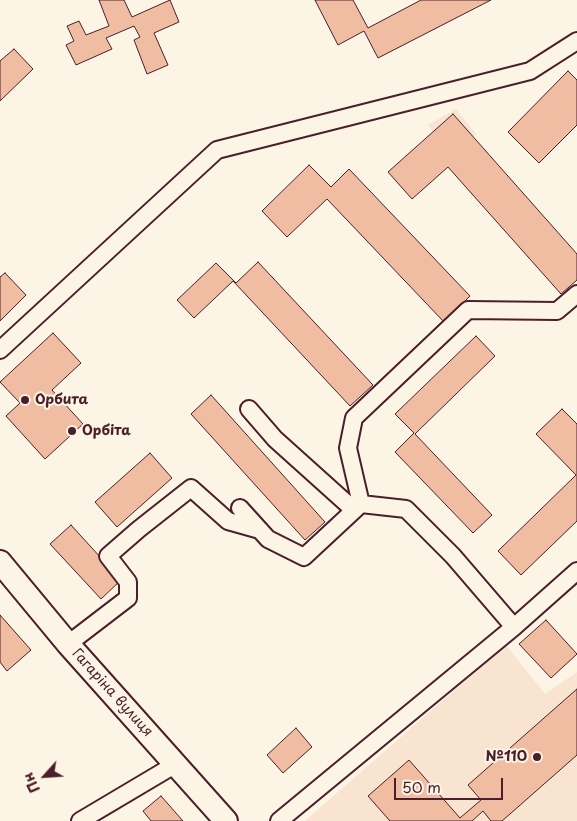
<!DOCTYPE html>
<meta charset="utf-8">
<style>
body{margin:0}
#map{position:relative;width:577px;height:821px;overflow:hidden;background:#fcf5e5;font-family:"Playpen Sans",sans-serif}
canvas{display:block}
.north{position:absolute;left:20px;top:751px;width:50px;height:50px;-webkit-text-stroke:4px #fcf5e5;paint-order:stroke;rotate:244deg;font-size:14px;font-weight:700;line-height:20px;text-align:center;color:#4a1f2b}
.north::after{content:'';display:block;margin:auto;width:18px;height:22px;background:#4a1f2b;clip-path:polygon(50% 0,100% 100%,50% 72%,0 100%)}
.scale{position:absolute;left:394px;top:778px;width:109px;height:22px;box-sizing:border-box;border:2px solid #4a1f2b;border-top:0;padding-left:6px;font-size:15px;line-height:18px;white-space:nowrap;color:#4a1f2b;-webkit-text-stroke:4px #fcf5e5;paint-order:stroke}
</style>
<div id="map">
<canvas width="577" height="821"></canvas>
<div class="north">Пн</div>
<div class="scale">50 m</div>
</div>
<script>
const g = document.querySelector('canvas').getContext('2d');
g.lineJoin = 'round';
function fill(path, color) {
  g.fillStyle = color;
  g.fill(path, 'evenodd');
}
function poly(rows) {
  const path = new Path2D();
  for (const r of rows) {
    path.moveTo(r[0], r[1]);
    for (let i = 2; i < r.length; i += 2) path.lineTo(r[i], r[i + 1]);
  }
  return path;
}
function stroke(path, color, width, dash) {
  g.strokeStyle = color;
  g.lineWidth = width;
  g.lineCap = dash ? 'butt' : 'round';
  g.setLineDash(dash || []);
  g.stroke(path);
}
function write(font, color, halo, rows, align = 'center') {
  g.font = font + ' "Playpen Sans",sans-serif';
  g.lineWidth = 4;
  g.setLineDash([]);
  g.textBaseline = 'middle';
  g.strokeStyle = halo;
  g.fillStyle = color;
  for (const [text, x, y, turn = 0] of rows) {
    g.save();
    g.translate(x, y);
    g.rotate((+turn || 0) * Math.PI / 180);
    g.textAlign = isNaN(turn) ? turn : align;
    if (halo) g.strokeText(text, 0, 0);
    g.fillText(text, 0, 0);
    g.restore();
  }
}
fill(poly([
 [456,109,476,134,466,143,439,139,428,125],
 [506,645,545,694,577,672,577,821,305,821]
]), '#f8e4d1');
const building = poly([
 [99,0,124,0,132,17,170,0,179,22,154,33,168,65,147,74,134,40,140,37,134,26,106,38,112,49,76,65,66,45,74,41,67,26,79,21,86,35,109,26,99,0],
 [315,0,353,0,368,28,421,0,491,0,378,58,364,31,338,45,315,0],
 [14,49,33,69,0,101,0,61,14,49],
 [568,71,577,80,577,125,539,163,508,132,568,71],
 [453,114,577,254,577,280,561,294,448,167,412,199,388,172,453,114],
 [309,165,331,187,349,169,470,296,444,322,327,199,287,237,262,211,309,165],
 [258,262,373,385,350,406,233,281,194,318,177,300,216,263,236,283,258,262],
 [5,273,26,295,0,321,0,277,5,273],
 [53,333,81,363,52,390,83,424,45,459,6,416,20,403,0,382,53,333],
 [476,336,495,356,415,434,492,515,473,533,395,452,414,433,395,414,476,336],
 [211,395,325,522,305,540,191,414,211,395],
 [562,409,577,424,577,521,521,575,498,551,576,475,536,434,562,409],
 [150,453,172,478,117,527,95,502,150,453],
 [71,525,121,580,101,599,50,544,71,525],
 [0,615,31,650,7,671,0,662,0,615],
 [546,620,577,654,551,678,519,644,546,620],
 [577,689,577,755,502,821,491,821,483,811,472,821,390,821,368,796,409,760,460,818,481,800,468,785,577,689],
 [296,728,312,747,283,773,267,755,296,728],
 [161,796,183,821,151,821,143,811,161,796]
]);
fill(building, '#f0bca2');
stroke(building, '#4a1f2b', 1);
const minor = poly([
 [0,350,217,150,530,71,577,41],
 [249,409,275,439,354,510],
 [361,504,348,448,354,418,468,310,557,311,577,294],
 [240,508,268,539,304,557,361,504,406,509,453,556,514,627],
 [68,644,128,598,128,582,108,556,139,529,191,488,228,521,260,530],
 [80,821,176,764],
 [279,821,514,627,577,571]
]);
const secondary = poly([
 [0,562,68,644,226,821]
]);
stroke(minor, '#4a1f2b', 20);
stroke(secondary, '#4a1f2b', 26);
stroke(minor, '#fcf5e5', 16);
stroke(secondary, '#fcf5e5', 22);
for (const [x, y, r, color] of [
 [25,400,5,"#4a1f2b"],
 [72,431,5,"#4a1f2b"],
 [537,757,5,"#4a1f2b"]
]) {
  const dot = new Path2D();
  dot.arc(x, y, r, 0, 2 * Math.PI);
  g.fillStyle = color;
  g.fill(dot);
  stroke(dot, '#fcf5e5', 2);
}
write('bold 14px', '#4a1f2b', '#fcf5e5', [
 ["Орбита",35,400],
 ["Орбіта",82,431],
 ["№110",527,757,"right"]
], 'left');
write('14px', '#4a1f2b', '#fcf5e5', [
 ["Гагаріна вулиця",112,693,48]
]);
</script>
